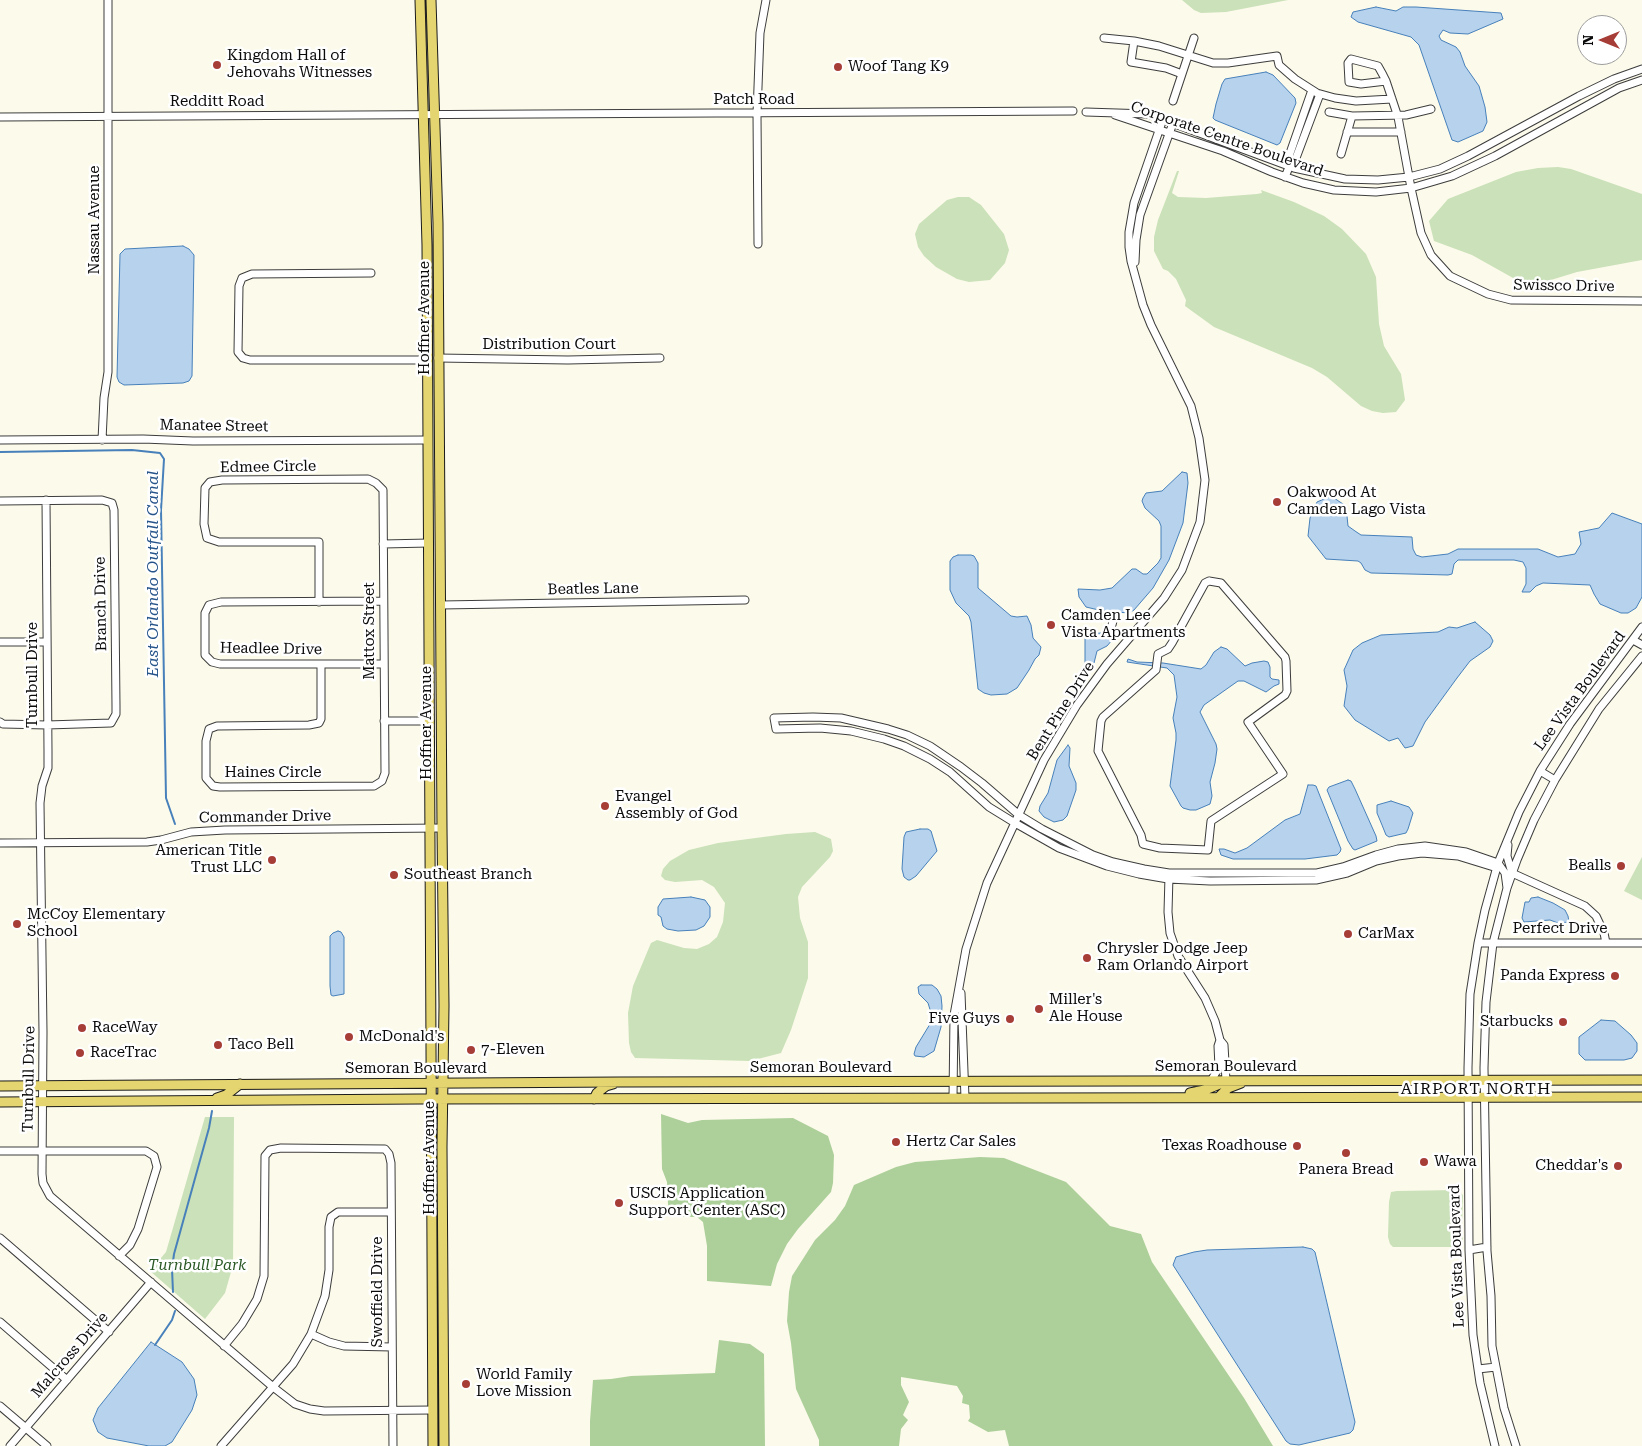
<!DOCTYPE html>
<style>
body{margin:0}
#map{position:relative;width:1642px;height:1446px;overflow:hidden;background:#fcfaea;font-family:"Roboto Serif",serif}
canvas{display:block}
.north{position:absolute;left:1577px;top:15px;width:50px;height:50px;box-sizing:border-box;background:#fff;border:1px solid #9d9d9d;border-radius:50%;rotate:270deg;font-size:14px;font-weight:700;line-height:20px;text-align:center;color:#0a0a0a}
.north::after{content:'';display:block;margin:auto;width:18px;height:22px;background:#a63d36;clip-path:polygon(50% 0,100% 100%,50% 72%,0 100%)}
</style>
<div id="map">
<canvas width="1642" height="1446"></canvas>
<div class="north">N</div>
</div>
<script>
const g = document.querySelector('canvas').getContext('2d');
g.lineJoin = 'round';
function fill(path, color) {
  g.fillStyle = color;
  g.fill(path, 'evenodd');
}
function poly(rows) {
  const path = new Path2D();
  for (const r of rows) {
    path.moveTo(r[0], r[1]);
    for (let i = 2; i < r.length; i += 2) path.lineTo(r[i], r[i + 1]);
  }
  return path;
}
function stroke(path, color, width, dash) {
  g.strokeStyle = color;
  g.lineWidth = width;
  g.lineCap = dash ? 'butt' : 'round';
  g.setLineDash(dash || []);
  g.stroke(path);
}
function write(font, color, halo, rows, align = 'center') {
  g.font = font + ' "Roboto Serif",serif';
  g.lineWidth = 5;
  g.setLineDash([]);
  g.textBaseline = 'middle';
  g.strokeStyle = halo;
  g.fillStyle = color;
  for (const [text, x, y, turn = 0] of rows) {
    g.save();
    g.translate(x, y);
    g.rotate((+turn || 0) * Math.PI / 180);
    g.textAlign = isNaN(turn) ? turn : align;
    if (halo) g.strokeText(text, 0, 0);
    g.fillText(text, 0, 0);
    g.restore();
  }
}
fill(poly([
 [1182,0,1288,0,1226,12,1201,13,1194,10],
 [1558,167,1571,169,1642,194,1642,260,1577,272,1541,283,1522,283,1472,255,1434,241,1429,221,1448,199,1516,172,1538,168],
 [1177,171,1179,171,1172,193,1178,197,1206,198,1257,194,1262,193,1261,190,1294,202,1324,216,1342,229,1366,254,1376,277,1379,324,1384,346,1401,374,1405,400,1396,412,1383,413,1372,411,1361,406,1327,377,1312,368,1214,327,1185,306,1186,300,1176,279,1168,271,1163,269,1154,251,1154,237,1158,220],
 [958,197,969,197,981,205,1004,234,1009,250,1005,263,990,280,969,282,957,279,936,267,924,256,918,247,915,234,919,224,947,200],
 [815,832,831,839,833,851,830,857,802,887,798,897,800,918,808,942,808,978,791,1030,781,1053,750,1061,635,1058,631,1052,629,1043,628,1013,633,986,651,943,657,940,684,948,697,949,709,944,717,937,723,922,725,903,714,887,702,880,675,882,665,880,661,876,663,869,670,861,689,850,718,843,786,834],
 [1642,857,1642,900,1624,891],
 [205,1117,234,1117,233,1265,225,1293,205,1319,150,1271,166,1252],
 [1457,1190,1463,1195,1462,1232,1463,1240,1461,1245,1457,1247,1393,1247,1390,1244,1388,1237,1389,1202,1391,1192,1397,1191]
]), '#cae1b9');
fill(poly([
 [661,1114,688,1123,702,1120,793,1118,828,1136,834,1155,833,1183,831,1192,798,1229,787,1244,777,1264,771,1286,707,1281,707,1246,703,1222,697,1217,676,1217,670,1214,668,1204,667,1182,662,1169],
 [980,1157,1004,1158,1066,1182,1110,1226,1141,1234,1152,1262,1244,1398,1273,1446,1009,1446,1005,1430,988,1432,968,1421,970,1418,969,1405,962,1403,963,1396,957,1386,901,1377,901,1385,909,1402,903,1415,908,1420,901,1429,899,1446,819,1446,819,1440,796,1389,791,1343,787,1321,789,1292,792,1276,815,1240,835,1220,845,1206,854,1185,896,1167,915,1162],
 [719,1340,750,1344,764,1354,765,1446,590,1446,590,1421,593,1380,611,1379,631,1376,715,1373]
]), '#add09b');
const water = poly([
 [1376,7,1396,11,1403,7,1416,7,1501,13,1503,19,1468,34,1450,33,1443,30,1439,36,1441,40,1456,47,1460,52,1465,66,1479,86,1485,107,1487,122,1483,131,1458,142,1452,140,1419,45,1411,37,1358,22,1351,17,1353,12,1376,7],
 [1266,72,1273,75,1295,98,1296,103,1280,143,1277,145,1215,120,1213,118,1216,104,1222,84,1225,79,1266,72],
 [183,246,189,249,194,255,192,376,189,381,183,383,124,385,119,382,117,377,120,254,125,249,183,246],
 [1182,472,1187,473,1188,483,1183,523,1169,560,1153,588,1134,610,1129,613,1103,611,1086,607,1079,597,1078,589,1100,590,1112,588,1132,569,1136,569,1143,574,1147,574,1158,563,1161,558,1161,526,1159,521,1145,508,1142,501,1143,498,1146,493,1162,491,1182,472],
 [1331,496,1346,506,1348,526,1355,531,1361,535,1412,537,1413,549,1416,555,1422,557,1448,554,1458,549,1538,549,1558,557,1575,554,1581,544,1579,532,1599,528,1612,513,1642,524,1642,597,1636,608,1628,613,1621,613,1600,604,1594,594,1590,585,1543,583,1536,586,1530,592,1522,592,1526,584,1526,568,1523,562,1514,560,1458,560,1454,564,1452,574,1448,575,1371,573,1365,570,1361,563,1358,561,1326,559,1308,536,1310,518,1317,502,1331,496],
 [958,555,971,555,974,556,978,563,978,588,1011,616,1017,617,1027,616,1031,625,1033,638,1041,647,1039,655,1035,659,1029,670,1017,688,1007,694,991,695,984,693,978,689,971,622,969,616,956,603,950,590,950,561,953,557,958,555],
 [1475,622,1490,635,1493,641,1490,647,1470,661,1457,678,1425,722,1413,746,1405,748,1398,738,1389,741,1355,720,1344,706,1347,686,1344,670,1353,650,1362,643,1381,635,1438,632,1449,627,1457,628,1475,622],
 [1101,633,1110,635,1113,639,1107,646,1097,651,1094,663,1090,667,1087,668,1085,663,1085,637,1088,634,1101,633],
 [1221,647,1227,649,1245,666,1252,663,1264,661,1268,662,1270,667,1270,677,1272,679,1279,680,1279,684,1274,686,1266,692,1244,681,1238,681,1204,705,1200,712,1216,744,1217,749,1215,763,1210,782,1212,796,1210,804,1196,810,1190,810,1183,808,1181,806,1170,786,1176,740,1176,733,1173,718,1177,697,1174,675,1167,668,1127,662,1128,659,1137,662,1163,663,1201,669,1206,665,1214,652,1221,647],
 [1068,745,1070,748,1069,766,1076,783,1076,790,1067,816,1063,820,1054,822,1044,817,1039,811,1040,806,1048,793,1057,760,1068,745],
 [1348,780,1351,781,1355,789,1376,836,1377,841,1355,850,1353,849,1348,841,1327,790,1329,787,1348,780],
 [1308,785,1313,785,1316,786,1341,849,1340,852,1337,855,1305,859,1233,859,1221,855,1219,849,1224,849,1235,853,1247,848,1285,820,1300,814,1308,785],
 [1391,801,1409,807,1413,813,1408,829,1406,833,1389,837,1386,835,1382,825,1377,813,1377,805,1391,801],
 [920,829,928,829,931,831,937,851,916,876,910,880,908,880,904,877,902,869,904,837,906,832,920,829],
 [691,897,705,900,710,907,710,917,704,926,696,930,678,931,667,929,663,926,661,917,658,915,658,907,663,899,691,897],
 [1538,897,1553,903,1565,910,1568,916,1569,922,1558,923,1550,920,1524,922,1522,918,1525,902,1529,902,1531,898,1538,897],
 [338,931,341,932,344,937,344,994,333,996,331,995,330,986,330,936,333,933,338,931],
 [921,985,932,985,937,989,941,996,942,1006,941,1027,934,1051,924,1057,915,1056,914,1054,916,1047,930,1024,932,1016,928,1003,919,994,918,987,921,985],
 [1601,1020,1615,1021,1631,1035,1637,1043,1637,1051,1632,1058,1624,1060,1585,1060,1579,1054,1579,1037,1601,1020],
 [1303,1247,1312,1249,1315,1252,1355,1422,1353,1430,1350,1433,1299,1445,1290,1444,1286,1441,1173,1265,1176,1257,1194,1252,1207,1250,1303,1247],
 [151,1342,182,1362,194,1379,197,1395,192,1410,172,1442,165,1446,149,1446,107,1438,98,1432,93,1420,98,1408,151,1342]
]);
fill(water, '#b6d2ed');
stroke(water, '#4780ba', 1);
stroke(poly([
 [0,452,132,450,160,453,164,459,161,510,166,798,175,824],
 [173,1292,172,1269,174,1254,209,1128,212,1111],
 [155,1345,172,1320,175,1311]
]), '#4780ba', 2);
const minor = poly([
 [1104,38,1134,41],
 [1182,74,1194,38],
 [1386,81,1361,84,1349,82,1348,63,1351,59,1378,66,1383,75,1386,81,1398,117,1411,188,1421,233,1431,255,1450,276,1488,294,1511,300,1642,301],
 [1173,101,1182,74,1166,68,1131,62,1134,41,1159,46,1213,63,1228,63,1277,56,1279,65,1295,79,1317,93,1335,98,1356,101,1392,99],
 [1086,112,1148,114,1294,168,1345,179,1378,180,1409,177,1440,169,1468,156,1579,96,1614,79,1642,69],
 [1329,112,1352,116],
 [1115,115,1223,151,1272,172,1303,183,1334,190,1376,192,1411,188,1452,176,1495,156,1619,88,1642,80],
 [0,117,1073,111],
 [1347,132,1401,132],
 [1341,154,1352,116,1406,115,1431,109],
 [1292,160,1289,156,1312,90],
 [1285,177,1292,160,1296,158,1320,94],
 [758,244,757,114,760,33,766,0],
 [1135,262,1136,240,1140,215,1173,123],
 [371,273,252,274,242,278,239,286,238,352,243,358,250,360,428,360],
 [438,358,568,360,660,358],
 [0,440,143,439,193,441,428,440],
 [102,440,104,398,108,372,108,0],
 [46,500,48,751,48,768,42,786,40,803,43,1032,42,1174,43,1183,50,1196,273,1387,295,1404,310,1409,324,1411,433,1410],
 [0,501,102,500,112,503,114,510,116,706,116,714,111,723,47,725,3,724,0,722],
 [383,544,429,543],
 [1209,581,1221,583,1285,657,1286,661,1287,691,1285,695,1248,722,1283,774,1211,821,1208,850,1160,848,1143,844,1141,835,1098,751,1101,721,1103,717,1156,670,1158,654,1168,649,1172,643,1205,583,1209,581],
 [383,601,221,602,209,605,205,613,205,655,212,662,220,664,384,664],
 [319,602,319,542,219,542,207,538,204,524,205,488,210,482,222,480,368,479,376,483,383,490,385,773,382,781,374,786,220,787,213,786,206,778,206,741,209,729,217,726,309,725,319,723,321,719,321,664],
 [441,605,745,600],
 [1112,625,1113,621],
 [1633,640,1642,645],
 [0,642,47,642],
 [384,721,430,721],
 [1540,771,1555,780],
 [0,843,147,842,161,840,191,832,225,830,442,828],
 [1508,845,1507,856,1512,873,1585,906,1596,916,1604,933,1606,943],
 [1497,868,1458,856,1422,853,1398,856,1376,861,1347,873,1316,880,1210,881,1168,879,1139,874,1107,866,1059,848,1015,823,989,807,950,772,930,759,904,746,884,739,851,731,820,728,776,729,774,718,813,717,841,718,888,729,907,735,930,746,961,767,982,783,1019,815,1042,829,1093,855,1113,862,1144,869,1169,873,1317,873,1343,867,1376,855,1398,849,1425,846,1466,852,1498,863,1505,873,1507,888],
 [1169,876,1168,912,1170,933,1178,956,1205,998,1215,1021,1220,1040,1224,1045,1226,1081],
 [1478,943,1642,943],
 [961,993,965,1098],
 [1211,1081,1219,1067,1218,1046,1220,1040],
 [953,1098,954,1015,966,949,987,883,1044,760,1077,705,1107,664,1164,598,1182,570,1200,522,1205,480,1199,438,1191,406,1151,325,1143,305,1131,261,1129,247,1129,232,1134,203,1163,119],
 [0,1151,146,1151,154,1156,157,1167,138,1229,130,1245,119,1256],
 [0,1238,109,1332],
 [1469,1250,1487,1247],
 [0,1322,67,1380],
 [311,1334,329,1342,344,1346,392,1347],
 [224,1346,242,1324,257,1299,264,1276,265,1156,270,1150,281,1148,385,1149,389,1154,391,1163,393,1446],
 [1478,1369,1496,1367],
 [0,1406,47,1446],
 [10,1446,151,1282],
 [221,1446,293,1364,311,1334,325,1296,329,1270,329,1227,331,1217,338,1212,391,1212],
 [1495,1446,1480,1383,1473,1335,1469,1250,1468,1068,1470,994,1478,943,1485,910,1498,863,1519,812,1540,771,1570,724,1642,627],
 [1516,1446,1504,1408,1492,1346,1491,1296,1487,1251,1484,1068,1486,1002,1493,943,1507,888,1517,860,1534,820,1555,780,1599,709,1642,656]
]);
const major = poly([
 [420,0,427,245,433,1446],
 [431,0,438,223,442,828,444,1006,442,1147,444,1446],
 [0,1086,620,1082,1642,1080],
 [1190,1093,1205,1090,1222,1083],
 [1219,1097,1228,1088,1241,1083],
 [217,1098,226,1095,240,1084],
 [594,1099,597,1093,606,1086,613,1084],
 [0,1102,419,1099,1642,1097]
]);
stroke(minor, '#3d3d3d', 9);
stroke(major, '#1b1b1b', 11);
stroke(minor, '#fff', 7);
stroke(major, '#e5d571', 9);
for (const [x, y, r, color] of [
 [217,65,5,"#a63d36"],
 [838,67,5,"#a63d36"],
 [1277,502,5,"#a63d36"],
 [1051,625,5,"#a63d36"],
 [605,806,5,"#a63d36"],
 [272,860,5,"#a63d36"],
 [1621,866,5,"#a63d36"],
 [394,875,5,"#a63d36"],
 [17,924,5,"#a63d36"],
 [1348,934,5,"#a63d36"],
 [1087,958,5,"#a63d36"],
 [1615,976,5,"#a63d36"],
 [1039,1009,5,"#a63d36"],
 [1010,1019,5,"#a63d36"],
 [1563,1022,5,"#a63d36"],
 [82,1028,5,"#a63d36"],
 [349,1037,5,"#a63d36"],
 [218,1045,5,"#a63d36"],
 [471,1050,5,"#a63d36"],
 [80,1053,5,"#a63d36"],
 [896,1142,5,"#a63d36"],
 [1297,1146,5,"#a63d36"],
 [1346,1153,5,"#a63d36"],
 [1424,1162,5,"#a63d36"],
 [1618,1166,5,"#a63d36"],
 [619,1203,5,"#a63d36"],
 [466,1384,5,"#a63d36"]
]) {
  const dot = new Path2D();
  dot.arc(x, y, r, 0, 2 * Math.PI);
  g.fillStyle = color;
  g.fill(dot);
  stroke(dot, '#fff', 2);
}
write('15px', '#0a0a0a', '#fff', [
 ["Kingdom Hall of",227,56],
 ["Jehovahs Witnesses",227,73],
 ["Woof Tang K9",848,67],
 ["Oakwood At",1287,493],
 ["Camden Lago Vista",1287,510],
 ["Camden Lee",1061,616],
 ["Vista Apartments",1061,633],
 ["Evangel",615,797],
 ["Assembly of God",615,814],
 ["American Title",262,851,"right"],
 ["Trust LLC",262,868,"right"],
 ["Bealls",1611,866,"right"],
 ["Southeast Branch",404,875],
 ["McCoy Elementary",27,915],
 ["School",27,932],
 ["CarMax",1358,934],
 ["Chrysler Dodge Jeep",1097,949],
 ["Ram Orlando Airport",1097,966],
 ["Panda Express",1605,976,"right"],
 ["Miller's",1049,1000],
 ["Ale House",1049,1017],
 ["Five Guys",1000,1019,"right"],
 ["Starbucks",1553,1022,"right"],
 ["RaceWay",92,1028],
 ["McDonald's",359,1037],
 ["Taco Bell",228,1045],
 ["7-Eleven",481,1050],
 ["RaceTrac",90,1053],
 ["Hertz Car Sales",906,1142],
 ["Texas Roadhouse",1287,1146,"right"],
 ["Wawa",1434,1162],
 ["Cheddar's",1608,1166,"right"],
 ["Panera Bread",1346,1170,"center"],
 ["USCIS Application",629,1194],
 ["Support Center (ASC)",629,1211],
 ["World Family",476,1375],
 ["Love Mission",476,1392]
], 'left');
write('15px', '#0a0a0a', '#fff', [
 ["Patch Road",754,100],
 ["Redditt Road",217,102],
 ["Corporate Centre Boulevard",1227,139,19],
 ["Nassau Avenue",95,220,-90],
 ["Swissco Drive",1564,286,1],
 ["Hoffner Avenue",425,318,-90],
 ["Distribution Court",549,345],
 ["Manatee Street",214,426,1],
 ["Edmee Circle",268,467,-1],
 ["Beatles Lane",593,589,-1],
 ["Branch Drive",101,604,-91],
 ["Mattox Street",370,631,-90],
 ["Headlee Drive",271,649,1],
 ["Turnbull Drive",33,675,-90],
 ["Lee Vista Boulevard",1580,691,-54],
 ["Bent Pine Drive",1061,711,-58],
 ["Hoffner Avenue",427,723,-90],
 ["Haines Circle",273,773],
 ["Commander Drive",265,817,-1],
 ["Perfect Drive",1560,929],
 ["Semoran Boulevard",1226,1067],
 ["Semoran Boulevard",821,1068],
 ["Semoran Boulevard",416,1069],
 ["Turnbull Drive",29,1079,-89],
 ["Hoffner Avenue",430,1158,-90],
 ["Lee Vista Boulevard",1457,1256,-92],
 ["Swoffield Drive",378,1292,-90],
 ["Malcross Drive",70,1355,-49]
]);
write('italic 15px', '#2a5824', '#fff', [
 ["Turnbull Park",197,1266]
]);
write('italic 16px', '#26548a', '#fff', [
 ["East Orlando Outfall Canal",153,574,-90]
]);
g.letterSpacing = '1px';
write('16px', '#0a0a0a', '#fff', [
 ["AIRPORT NORTH",1476,1089]
]);
g.letterSpacing = '0px';
</script>
